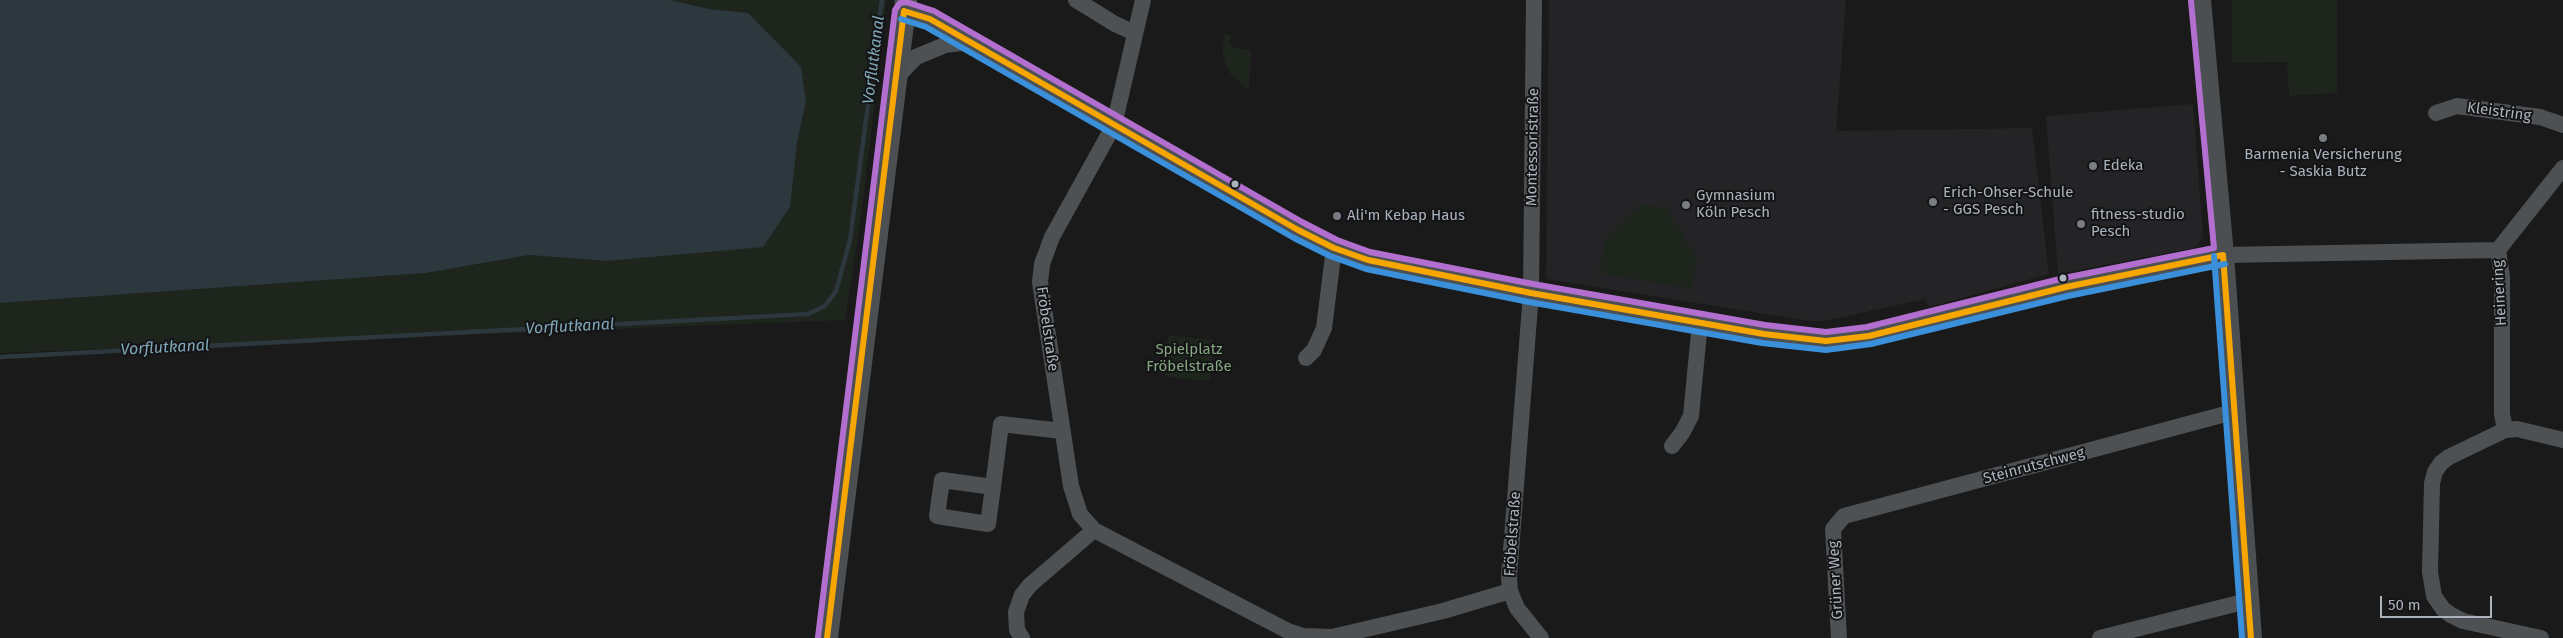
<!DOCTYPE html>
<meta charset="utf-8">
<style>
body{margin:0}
#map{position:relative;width:2563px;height:638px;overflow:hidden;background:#1a1a1a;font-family:"Fira Sans",sans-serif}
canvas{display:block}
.scale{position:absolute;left:2380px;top:596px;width:112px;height:22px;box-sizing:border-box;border:2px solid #aab3bc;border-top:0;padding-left:6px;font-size:15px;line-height:18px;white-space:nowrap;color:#aab3bc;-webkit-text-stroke:4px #141416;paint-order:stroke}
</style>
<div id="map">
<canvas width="2563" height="638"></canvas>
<div class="scale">50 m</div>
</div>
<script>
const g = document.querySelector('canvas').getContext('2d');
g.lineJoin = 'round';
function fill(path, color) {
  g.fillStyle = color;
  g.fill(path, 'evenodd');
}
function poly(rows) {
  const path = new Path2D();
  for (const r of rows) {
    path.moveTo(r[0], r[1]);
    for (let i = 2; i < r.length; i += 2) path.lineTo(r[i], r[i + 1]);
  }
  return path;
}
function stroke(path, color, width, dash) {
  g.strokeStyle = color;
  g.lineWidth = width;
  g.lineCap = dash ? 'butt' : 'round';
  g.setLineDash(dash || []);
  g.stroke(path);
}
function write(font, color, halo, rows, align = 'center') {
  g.font = font + ' "Fira Sans",sans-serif';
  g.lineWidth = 4;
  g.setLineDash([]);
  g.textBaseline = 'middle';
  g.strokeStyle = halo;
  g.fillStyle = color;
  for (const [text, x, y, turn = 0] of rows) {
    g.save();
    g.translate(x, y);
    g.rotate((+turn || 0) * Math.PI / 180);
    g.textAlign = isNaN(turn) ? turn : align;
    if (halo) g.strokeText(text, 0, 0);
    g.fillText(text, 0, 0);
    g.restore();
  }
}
fill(poly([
 [1549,0,1846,0,1836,131,2032,128,2049,274,1929,307,1925,299,1825,321,1809,321,1546,279],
 [2193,104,2203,236,2198,245,2193,248,2058,274,2046,116]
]), '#242426');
fill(poly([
 [670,0,887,0,862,209,845,320,0,353,0,303,426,273,529,255,606,261,797,143,806,102,748,13,709,9],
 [2232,0,2337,0,2337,93,2289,96,2287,62,2232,63],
 [1225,35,1231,35,1230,43,1233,47,1251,50,1249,90,1232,76,1226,66,1222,50],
 [1642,205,1666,207,1697,257,1692,289,1599,273,1605,238],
 [1168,335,1214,340,1210,381,1164,377]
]), '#1d251d');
fill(poly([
 [0,0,670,0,709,9,748,13,801,67,806,102,797,143,790,207,763,247,606,261,529,255,426,273,0,303]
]), '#2c383d');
stroke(poly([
 [0,357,808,314,825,306,836,291,850,240,882,0]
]), '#2c383d', 4.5);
stroke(poly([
 [1076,0,1115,24,1135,33],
 [1143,0,1114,125,1052,237,1042,264,1040,282,1071,486,1080,514,1094,530,1288,631,1303,636,1332,637,1443,611,1510,591],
 [1534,0,1531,293,1509,576,1510,591,1517,608,1541,638],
 [904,11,922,15,1298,230,1344,251,1368,260,1531,293,1789,338,1826,341,1869,336,2066,287,2151,268,2223,255,2498,250,2502,277,2502,414,2505,430,2449,457,2441,463,2435,472,2432,483,2430,572,2434,596,2443,609,2451,615,2463,621,2541,638],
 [896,78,916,57,945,45,970,42],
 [2436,113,2457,106,2540,117,2563,125],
 [2498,250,2563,168],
 [1306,358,1314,350,1324,328,1334,248],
 [2505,430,2517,429,2563,440],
 [1672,446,1682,433,1691,416,1700,322],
 [993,487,988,524,937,516,942,480,993,487,1001,424,1062,431],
 [1022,638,1017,630,1016,612,1022,595,1030,585,1094,530],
 [1839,638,1833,529,1844,516,2233,412],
 [2100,638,2247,601]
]), '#4e5153', 16);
stroke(poly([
 [2200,0,2223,255,2251,638],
 [827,638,906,0]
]), '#4c4f51', 22);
stroke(poly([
 [904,11,930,19,1298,230,1334,248,1368,260,1531,293,1764,334,1826,341,1869,336,2066,287,2223,255],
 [2223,255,2251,638],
 [827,638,904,11]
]), '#f7a600', 6);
stroke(poly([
 [901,19,926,27,1294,238,1330,256,1366,269,1529,302,1762,343,1826,350,1871,344,2068,296,2225,264],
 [2214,256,2242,638]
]), '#3a90db', 6);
stroke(poly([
 [818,637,895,10,900,3,906,2,934,11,1302,222,1337,240,1370,252,1533,284,1765,325,1826,332,1867,327,2064,278,2214,248,2191,1]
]), '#b36fd0', 6);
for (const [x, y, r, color] of [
 [2323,138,5,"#787d83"],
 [2093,166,5,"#787d83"],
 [1235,184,4.5,"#aab3bc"],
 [1933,202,5,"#787d83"],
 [1686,205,5,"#787d83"],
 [1337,216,5,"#787d83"],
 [2081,224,5,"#787d83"],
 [2063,278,4.5,"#aab3bc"]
]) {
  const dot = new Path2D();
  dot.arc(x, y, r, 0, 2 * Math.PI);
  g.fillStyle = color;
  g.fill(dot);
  stroke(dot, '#141416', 2);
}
write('15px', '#aab3bc', '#141416', [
 ["Kleistring",2499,112,8],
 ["Montessoristraße",1533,147,-89],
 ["Heinering",2500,293,-93],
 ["Fröbelstraße",1047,329,82],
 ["Steinrutschweg",2034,466,-15],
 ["Fröbelstraße",1513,534,-86],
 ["Grüner Weg",1836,580,-93]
]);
write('15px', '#aab3bc', '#141416', [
 ["Barmenia Versicherung",2323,155,"center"],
 ["- Saskia Butz",2323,172,"center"],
 ["Edeka",2103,166],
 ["Erich-Ohser-Schule",1943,193],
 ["- GGS Pesch",1943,210],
 ["Gymnasium",1696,196],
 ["Köln Pesch",1696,213],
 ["fitness-studio",2091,215],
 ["Pesch",2091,232],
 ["Ali'm Kebap Haus",1347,216]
], 'left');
write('15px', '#85a880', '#141416', [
 ["Spielplatz",1189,350],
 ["Fröbelstraße",1189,367]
]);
write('italic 16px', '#80a8b8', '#141416', [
 ["Vorflutkanal",874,60,-83],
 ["Vorflutkanal",570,327,-3],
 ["Vorflutkanal",165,348,-3]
]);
</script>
